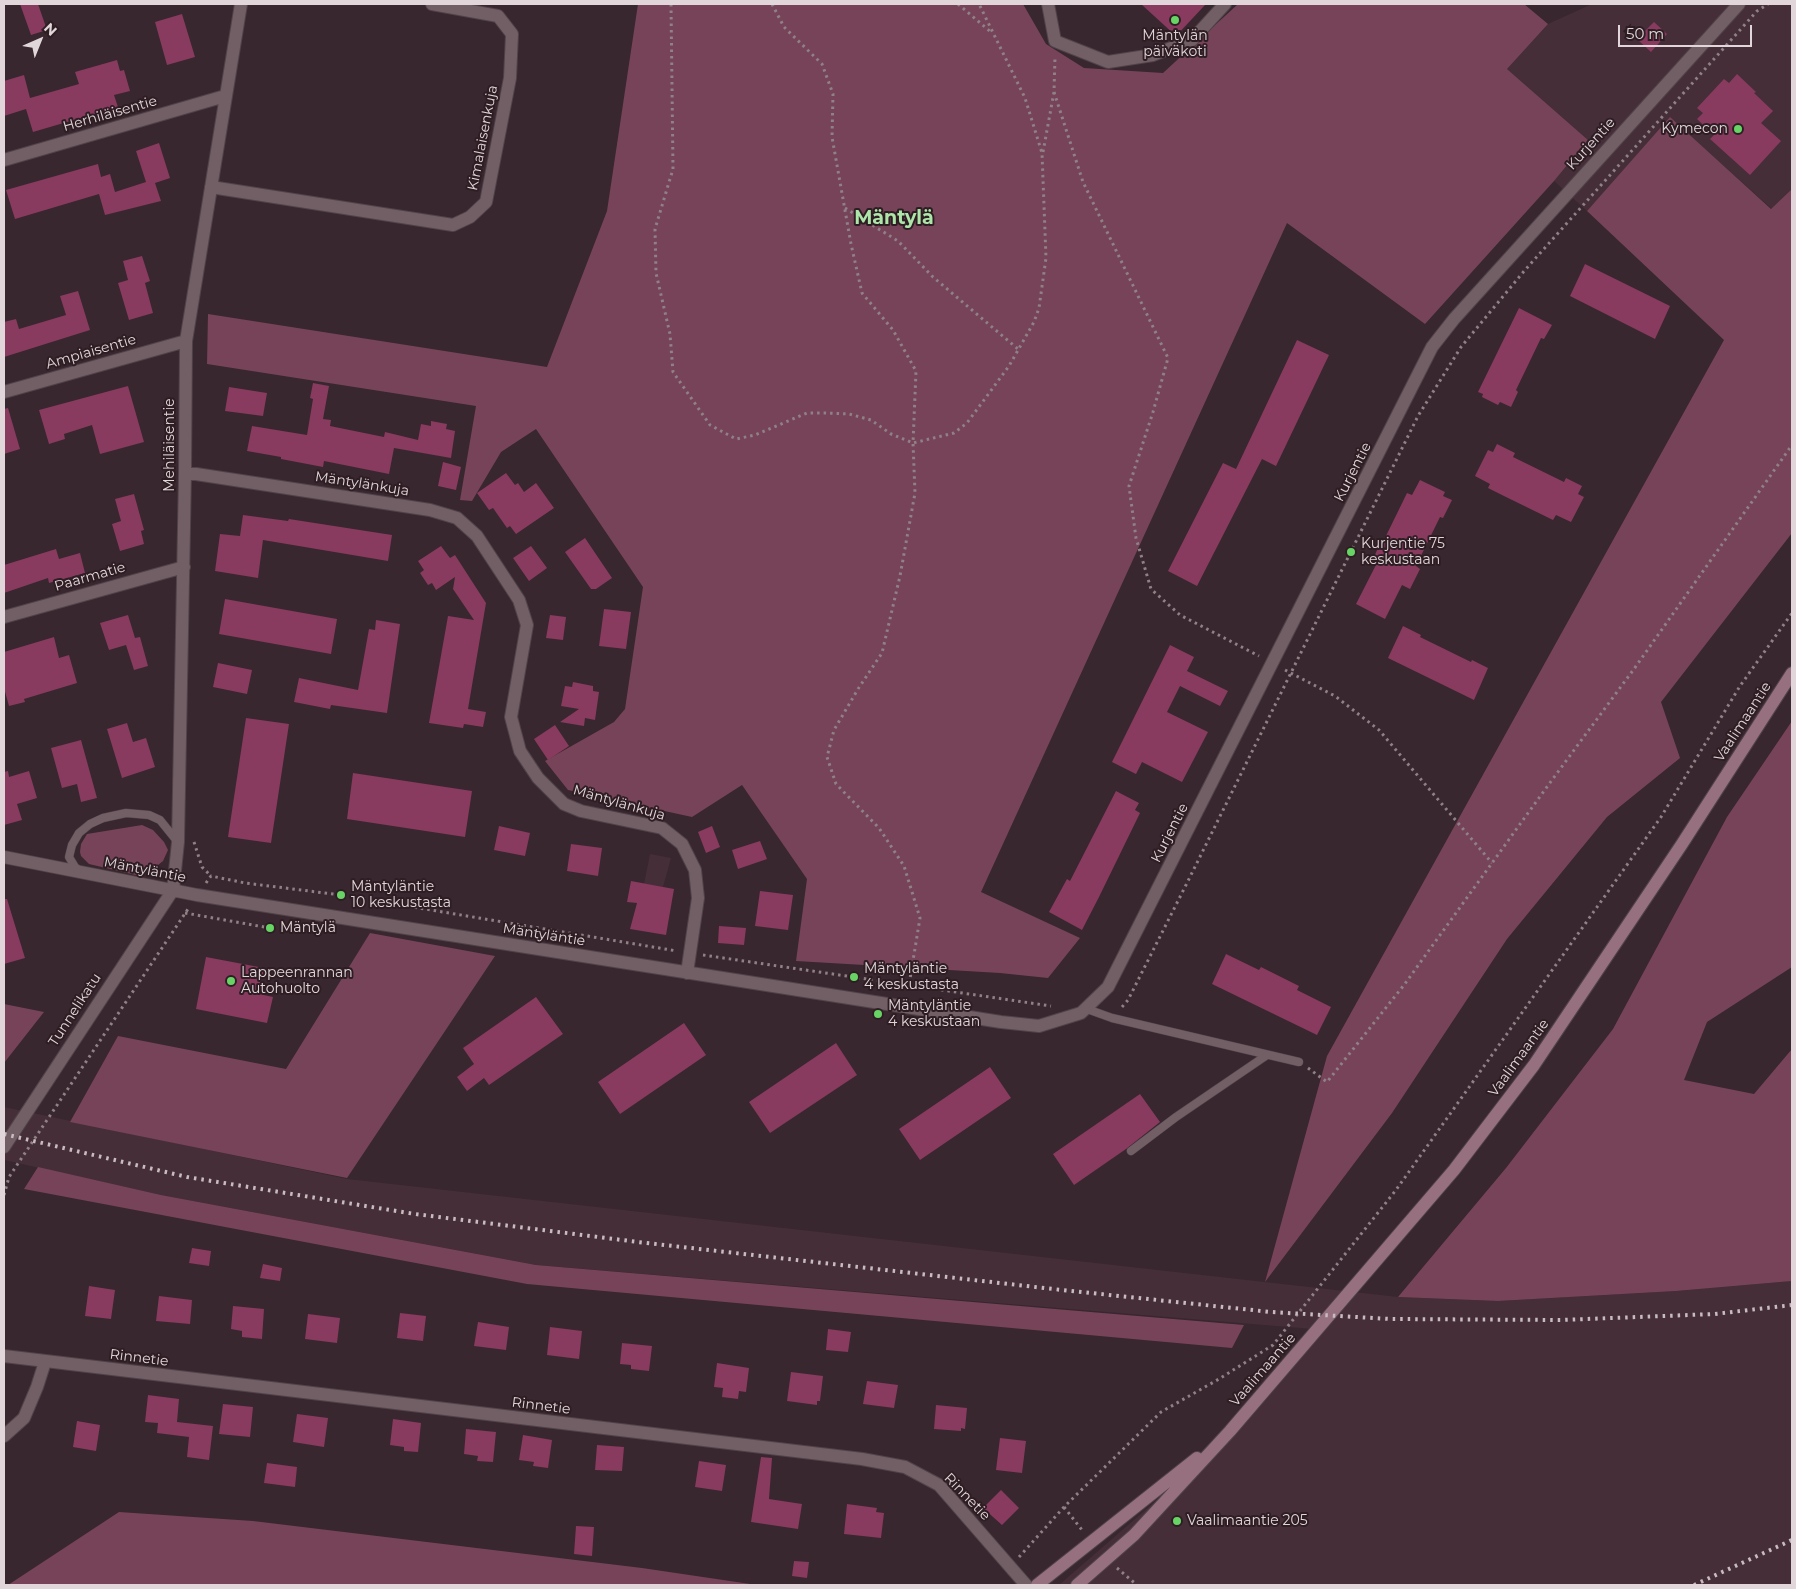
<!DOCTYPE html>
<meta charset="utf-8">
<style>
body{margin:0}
#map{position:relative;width:1796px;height:1589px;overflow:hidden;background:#38272e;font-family:Montserrat,sans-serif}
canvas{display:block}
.frame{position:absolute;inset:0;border:5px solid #e1d6da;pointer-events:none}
.north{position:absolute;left:15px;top:15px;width:50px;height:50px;-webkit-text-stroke:4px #2e1e24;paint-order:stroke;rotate:44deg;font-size:14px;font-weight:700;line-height:20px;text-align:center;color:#e1d6da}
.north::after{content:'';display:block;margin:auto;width:18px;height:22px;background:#e1d6da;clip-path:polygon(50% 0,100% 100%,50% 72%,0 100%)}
.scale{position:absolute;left:1618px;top:25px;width:134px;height:22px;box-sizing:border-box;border:2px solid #e1d6da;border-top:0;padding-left:6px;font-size:15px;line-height:18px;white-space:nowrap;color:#e1d6da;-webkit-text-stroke:4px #2e1e24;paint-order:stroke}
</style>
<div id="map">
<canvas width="1796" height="1589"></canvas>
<div class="frame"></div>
<div class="north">N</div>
<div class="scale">50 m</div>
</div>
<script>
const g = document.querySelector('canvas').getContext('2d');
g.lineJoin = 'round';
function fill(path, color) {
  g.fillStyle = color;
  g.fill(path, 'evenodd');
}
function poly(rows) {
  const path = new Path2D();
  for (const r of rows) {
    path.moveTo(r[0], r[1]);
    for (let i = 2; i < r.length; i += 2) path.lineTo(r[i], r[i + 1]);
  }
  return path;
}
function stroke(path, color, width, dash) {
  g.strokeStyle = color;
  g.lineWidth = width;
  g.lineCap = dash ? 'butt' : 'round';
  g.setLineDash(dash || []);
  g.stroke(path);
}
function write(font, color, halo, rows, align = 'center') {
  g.font = font + ' Montserrat,sans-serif';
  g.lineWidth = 4;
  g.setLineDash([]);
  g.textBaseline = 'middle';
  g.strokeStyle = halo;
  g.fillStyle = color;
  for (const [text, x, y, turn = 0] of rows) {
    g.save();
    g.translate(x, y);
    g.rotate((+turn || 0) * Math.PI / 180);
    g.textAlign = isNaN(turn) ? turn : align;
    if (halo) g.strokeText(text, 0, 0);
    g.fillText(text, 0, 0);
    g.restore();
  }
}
fill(poly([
 [1592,4,1792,4,1792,189,1772,209,1670,118,1587,211,1554,181,1588,140,1507,69,1548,24],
 [650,854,671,858,663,887,644,884],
 [4,1107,347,1179,1398,1297,1498,1301,1676,1291,1792,1281,1792,1585,1059,1585,1180,1480,1313,1329,536,1265,161,1195,4,1160]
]), '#452e38');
fill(poly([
 [638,4,1023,4,1046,44,1084,68,1163,73,1238,4,1524,4,1548,24,1507,69,1588,140,1554,181,1425,324,1287,223,981,892,1080,938,1048,978,1000,973,796,961,807,879,742,785,692,817,568,790,545,761,614,722,625,709,643,587,536,429,501,452,472,501,460,500,476,406,207,364,208,314,547,367,607,211],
 [1670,117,1771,209,1792,189,1792,533,1661,702,1680,758,1607,817,1507,939,1392,1113,1265,1282,1327,1056,1724,340,1587,211],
 [1792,721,1792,967,1707,1022,1684,1080,1754,1094,1792,1049,1792,1281,1676,1291,1498,1301,1398,1297,1506,1168,1613,1029,1727,817],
 [142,825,153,830,164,842,168,850,163,861,152,870,140,876,89,864,81,856,80,852,81,844,87,834],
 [370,933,495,956,347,1178,70,1122,118,1036,286,1069],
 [4,1004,44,1012,4,1063],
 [38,1167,161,1195,536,1265,1244,1325,1232,1348,527,1284,24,1189],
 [119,1512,253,1521,642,1568,757,1585,8,1585]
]), '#774359');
fill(poly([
 [20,4,38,4,47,30,31,35],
 [1141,4,1206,4,1176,36],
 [182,14,195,57,167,65,155,22],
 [1654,22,1667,34,1651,52,1637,39],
 [117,60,120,71,124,70,130,91,114,95,118,107,33,132,26,109,4,116,4,81,24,75,30,98,79,84,75,72],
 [1737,74,1756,92,1754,93,1773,111,1761,123,1781,141,1750,175,1710,139,1714,135,1697,119,1703,113,1697,108,1724,79,1729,83],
 [159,143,170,178,155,183,161,201,105,215,99,194,15,219,6,190,98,164,101,177,110,174,115,192,146,182,136,151],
 [142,256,150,281,145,283,153,313,129,320,118,283,128,280,123,261],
 [1585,264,1670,306,1655,339,1570,296],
 [78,291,90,330,4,357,4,322,16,319,19,329,66,315,60,296],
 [1519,308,1552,325,1544,339,1541,338,1516,390,1518,392,1511,407,1500,402,1498,405,1482,397,1483,394,1478,392],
 [1297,340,1329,355,1276,466,1262,459,1197,586,1168,571,1223,463,1236,469],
 [313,383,329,386,323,419,331,420,330,426,384,437,385,432,418,440,421,424,431,426,431,421,447,424,446,429,455,431,451,458,394,448,389,474,324,461,323,467,281,459,281,457,247,451,252,426,307,435,313,399,310,398],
 [128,386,144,442,100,454,92,425,64,434,65,439,49,444,39,410],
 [229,387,267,393,263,416,225,411],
 [8,408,20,449,4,454,4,409],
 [1497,444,1515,453,1513,457,1564,482,1566,478,1582,486,1578,494,1584,497,1571,522,1556,515,1553,520,1506,497,1488,488,1490,484,1475,476,1488,450,1493,452],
 [443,462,461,467,456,490,438,486],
 [506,473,515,485,518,483,524,492,536,483,554,508,516,534,510,526,507,528,493,508,489,510,477,493],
 [1420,480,1445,492,1443,496,1452,500,1443,518,1440,517,1416,566,1420,569,1410,589,1402,585,1385,619,1356,604,1379,559,1374,557,1382,539,1384,540,1407,493,1412,495],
 [134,494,144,530,141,531,144,544,120,551,112,524,121,521,115,499],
 [243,515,288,521,289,519,392,535,388,561,263,540,258,578,215,571,220,534,240,536],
 [585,538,612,578,596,589,591,589,565,552],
 [441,546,450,558,455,555,486,603,468,709,486,712,483,727,464,724,463,728,429,723,448,616,474,620,453,589,455,577,436,590,432,583,428,585,420,573,424,570,418,561],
 [531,546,547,568,529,581,513,558],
 [56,549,59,559,80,553,85,573,49,583,48,578,4,593,4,565],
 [225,599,337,619,331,654,219,634],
 [604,609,631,612,626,649,599,646],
 [128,615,135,638,140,637,148,666,134,670,126,645,109,650,100,623],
 [550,615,566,617,563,640,546,638],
 [376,620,400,624,387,713,331,705,330,709,294,702,299,678,358,690,369,629,375,630],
 [1403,626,1421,635,1420,637,1471,662,1472,660,1488,668,1474,700,1388,658],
 [54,637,59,658,69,655,77,683,24,699,25,702,9,706,4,688,4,652],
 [1170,645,1194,657,1187,671,1228,691,1220,706,1180,686,1167,712,1208,732,1182,782,1142,762,1136,774,1112,762],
 [218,663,252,670,247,694,213,687],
 [573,682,593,686,593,691,599,692,595,720,585,718,584,726,560,722,579,709,561,706,565,686,572,687],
 [246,718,289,724,271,843,228,837],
 [127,723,133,742,146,738,155,767,122,778,107,729],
 [555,725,569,746,548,760,534,739],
 [81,740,97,798,81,802,77,784,62,788,51,748],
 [8,771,9,777,29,771,37,798,17,804,22,820,4,825,4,772],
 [353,773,472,791,465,837,347,819],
 [1116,791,1139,803,1135,810,1140,813,1099,897,1082,930,1049,912,1067,879,1070,881],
 [499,826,530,833,525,856,494,850],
 [712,826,720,847,706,853,698,832],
 [760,841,767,859,738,869,732,850],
 [571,844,602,848,598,876,567,871],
 [631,881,674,889,666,935,630,929,637,903,627,902],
 [760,891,793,895,788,930,755,926],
 [4,899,7,899,25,958,4,964],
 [719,926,746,928,744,945,718,943],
 [1226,954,1259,970,1261,967,1299,986,1297,990,1331,1007,1317,1035,1212,984],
 [206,957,264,968,259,994,273,997,267,1023,196,1009],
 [536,997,563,1034,489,1085,484,1078,467,1091,457,1077,474,1064,463,1048],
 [684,1023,706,1055,620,1114,598,1082],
 [836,1043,857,1075,770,1133,749,1102],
 [990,1067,1011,1098,920,1160,899,1129],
 [1140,1094,1160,1122,1126,1149,1074,1185,1053,1154],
 [192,1248,211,1251,209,1266,189,1263],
 [263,1264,282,1268,280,1281,260,1278],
 [89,1286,115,1290,111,1319,85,1316],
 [159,1296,192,1300,190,1324,156,1321],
 [233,1306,264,1309,262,1339,242,1337,242,1331,231,1329],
 [400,1313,426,1316,423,1341,397,1338],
 [308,1314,340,1318,337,1343,305,1339],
 [478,1322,509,1327,506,1350,474,1346],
 [550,1327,582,1331,579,1359,547,1355],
 [828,1329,851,1332,848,1352,826,1350],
 [622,1343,652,1346,649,1371,631,1369,631,1365,620,1364],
 [717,1363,749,1368,746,1392,739,1391,738,1399,722,1397,723,1388,714,1387],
 [791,1372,823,1376,820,1401,817,1401,817,1405,787,1401],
 [867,1381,898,1385,894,1408,863,1404],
 [148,1395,179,1399,177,1422,213,1426,209,1460,187,1457,189,1437,157,1433,158,1423,145,1422],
 [223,1404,253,1407,250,1437,219,1434],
 [936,1405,967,1408,965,1429,961,1428,961,1431,934,1429],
 [297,1414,328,1418,324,1447,293,1442],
 [393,1419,421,1423,418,1452,404,1451,404,1447,390,1445],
 [77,1421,100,1425,96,1451,73,1447],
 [466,1429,496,1432,493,1462,477,1461,478,1456,464,1454],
 [523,1435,552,1440,548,1468,533,1466,534,1462,519,1460],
 [1000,1438,1026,1441,1022,1473,996,1470],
 [597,1445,624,1447,622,1471,595,1470],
 [761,1457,772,1458,769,1499,802,1504,798,1529,751,1522],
 [699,1461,726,1465,722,1491,695,1487],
 [267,1463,297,1467,295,1487,264,1483],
 [1001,1490,1019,1508,1002,1525,983,1508],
 [847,1504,877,1508,876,1512,884,1513,881,1538,844,1534],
 [576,1526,594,1527,592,1556,574,1554],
 [794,1561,809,1562,807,1578,792,1576]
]), '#883a5f');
const service = poly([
 [80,871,75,867,69,857,72,845,79,833,90,824,103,818,126,813,149,815,160,820,177,841],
 [1087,1009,1112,1018,1299,1062],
 [1131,1151,1176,1117,1267,1055]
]);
const minor = poly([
 [1048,4,1055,41,1108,62,1153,55,1192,40,1225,4],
 [4,160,225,96],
 [211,187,453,225,470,217,486,202,510,78,512,34,498,16,432,4],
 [4,392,186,341],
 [185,474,196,474,430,510,457,518,477,536,519,600,527,625,511,717,520,751,538,778,564,804,581,811,662,828,682,844,695,870,698,898,687,973],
 [4,617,184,567],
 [173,890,178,842,185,474,186,341,241,4],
 [4,1436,24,1418,37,1387,45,1362]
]);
const tertiary = poly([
 [4,857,197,895,1001,1022,1039,1026,1081,1013,1108,987,1432,347,1454,319,1739,4],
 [4,1147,173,890],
 [4,1356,862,1459,905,1467,939,1485,1026,1585]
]);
const secondary = poly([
 [1037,1585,1197,1458],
 [1077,1585,1134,1535,1230,1431,1454,1170,1534,1065,1682,844,1792,673]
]);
stroke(service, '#514349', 9);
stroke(minor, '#514349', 14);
stroke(tertiary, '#514349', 14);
stroke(secondary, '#514349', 14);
stroke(poly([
 [671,4,673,169,655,229,656,273,670,334,673,372,710,425,736,439,755,435,807,413,825,413,849,414,871,420,891,434,913,443,954,433,967,423,1009,366,1034,322,1039,308,1046,258,1042,153,1025,98,979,4],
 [772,4,784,27,822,64,833,94,832,137,851,244,862,293,893,330,916,371,913,443,915,493,900,576,882,653,858,689,834,730,827,757,836,784,879,828,904,866,920,918,909,985],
 [958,4,992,33],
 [1054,92,1083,182,1168,358,1153,412,1129,486,1136,538,1151,589,1180,615,1259,656],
 [1043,152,1054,92,1055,57],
 [845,208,898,241,933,277,1018,349],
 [1285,670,1335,696,1379,730,1492,863],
 [194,842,202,867,211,876],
 [206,883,211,876,245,883,341,895,677,951],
 [185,913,270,928],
 [703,955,1051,1006],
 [1122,1007,1128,1000,1186,885,1418,416,1461,347,1525,270,1757,11,1768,4],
 [1308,1068,1327,1082,1404,985,1549,784,1634,669,1792,445],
 [4,1195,9,1177,188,909],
 [1064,1507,1082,1530],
 [1019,1557,1064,1507,1161,1412,1219,1379,1273,1345,1396,1190,1661,817,1740,686,1792,613],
 [1117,1568,1137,1585]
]), '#8f8186', 3, [2.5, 4]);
stroke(service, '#725f66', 8);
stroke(minor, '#725f66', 12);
stroke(tertiary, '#725f66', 12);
stroke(secondary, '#977080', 12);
stroke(poly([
 [4,1134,187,1177,415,1214,638,1242,1053,1289,1271,1312,1390,1319,1561,1320,1715,1314,1792,1305],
 [1694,1585,1792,1540]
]), '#c8bcc0', 4, [2.5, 5]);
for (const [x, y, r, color] of [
 [1175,20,5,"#67d465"],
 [1738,129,5,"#67d465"],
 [1351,552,5,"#67d465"],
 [341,895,5,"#67d465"],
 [270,928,5,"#67d465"],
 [854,977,5,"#67d465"],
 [231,981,5,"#67d465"],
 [878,1014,5,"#67d465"],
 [1177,1521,5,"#67d465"]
]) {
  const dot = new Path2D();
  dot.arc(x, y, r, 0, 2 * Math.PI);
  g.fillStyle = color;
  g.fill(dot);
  stroke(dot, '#2e1e24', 2);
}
write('14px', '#e1d6da', '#2e1e24', [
 ["Mäntylän",1175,36,"center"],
 ["päiväkoti",1175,52,"center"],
 ["Kymecon",1728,129,"right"],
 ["Kurjentie 75",1361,544],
 ["keskustaan",1361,560],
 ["Mäntyläntie",351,887],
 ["10 keskustasta",351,903],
 ["Mäntylä",280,928],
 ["Mäntyläntie",864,969],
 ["4 keskustasta",864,985],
 ["Lappeenrannan",241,973],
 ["Autohuolto",241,989],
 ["Mäntyläntie",888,1006],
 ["4 keskustaan",888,1022],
 ["Vaalimaantie 205",1187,1521]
], 'left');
write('14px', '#e1d6da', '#2e1e24', [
 ["Herhiläisentie",110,114,-16],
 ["Kimalaisenkuja",483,138,-79],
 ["Kurjentie",1591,144,-48],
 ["Ampiaisentie",91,352,-16],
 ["Mehiläisentie",170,445,-90],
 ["Kurjentie",1353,472,-63],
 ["Mäntylänkuja",362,484,9],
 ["Paarmatie",90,577,-16],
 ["Vaalimaantie",1743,722,-57],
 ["Mäntylänkuja",619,803,16],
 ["Kurjentie",1170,833,-63],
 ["Mäntyläntie",145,870,11],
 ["Mäntyläntie",544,935,9],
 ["Tunnelikatu",75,1010,-57],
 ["Vaalimaantie",1519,1058,-54],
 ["Rinnetie",139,1358,7],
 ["Vaalimaantie",1263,1370,-49],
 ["Rinnetie",541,1406,7],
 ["Rinnetie",967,1497,46]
]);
write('bold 19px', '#aee6aa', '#2e1e24', [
 ["Mäntylä",894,218]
]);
</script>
